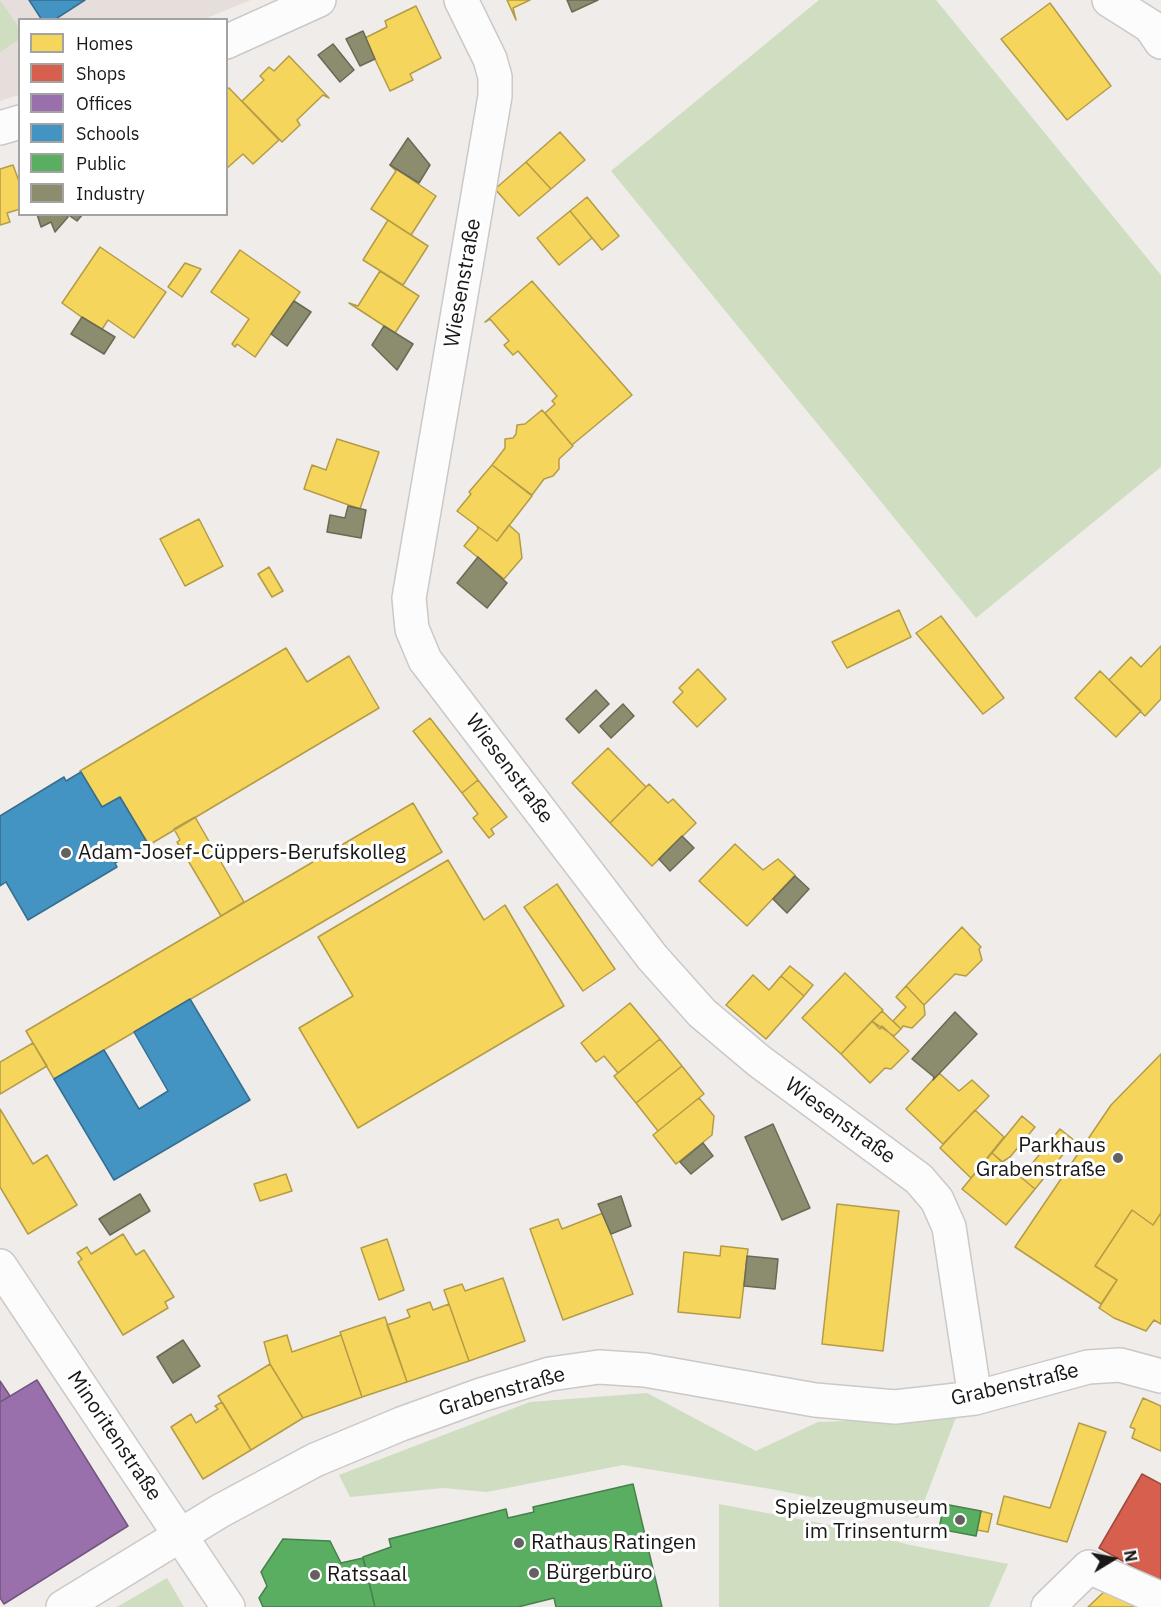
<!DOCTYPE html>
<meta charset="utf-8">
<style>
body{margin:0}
#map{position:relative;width:1161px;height:1607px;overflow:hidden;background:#efecea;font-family:"IBM Plex Sans",sans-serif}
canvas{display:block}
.legend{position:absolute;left:18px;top:18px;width:210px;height:198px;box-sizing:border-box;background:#fff;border:2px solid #a3a3a2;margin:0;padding:8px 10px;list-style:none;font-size:18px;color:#191817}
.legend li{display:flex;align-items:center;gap:12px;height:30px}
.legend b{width:30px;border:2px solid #a3a3a2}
.north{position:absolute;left:1083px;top:1529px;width:60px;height:60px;-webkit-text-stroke:4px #fff;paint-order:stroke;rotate:80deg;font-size:16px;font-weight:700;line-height:24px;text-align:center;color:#191817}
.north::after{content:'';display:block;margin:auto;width:21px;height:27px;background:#191817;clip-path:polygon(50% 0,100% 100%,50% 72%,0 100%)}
</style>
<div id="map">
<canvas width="1161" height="1607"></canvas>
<ul class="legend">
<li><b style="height:16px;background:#f6d55c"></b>Homes</li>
<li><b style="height:16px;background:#d6604d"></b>Shops</li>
<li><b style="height:16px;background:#9970ab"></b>Offices</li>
<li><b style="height:16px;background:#4393c3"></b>Schools</li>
<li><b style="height:16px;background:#5aae61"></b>Public</li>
<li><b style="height:16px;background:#8c8c6e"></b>Industry</li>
</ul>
<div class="north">N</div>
</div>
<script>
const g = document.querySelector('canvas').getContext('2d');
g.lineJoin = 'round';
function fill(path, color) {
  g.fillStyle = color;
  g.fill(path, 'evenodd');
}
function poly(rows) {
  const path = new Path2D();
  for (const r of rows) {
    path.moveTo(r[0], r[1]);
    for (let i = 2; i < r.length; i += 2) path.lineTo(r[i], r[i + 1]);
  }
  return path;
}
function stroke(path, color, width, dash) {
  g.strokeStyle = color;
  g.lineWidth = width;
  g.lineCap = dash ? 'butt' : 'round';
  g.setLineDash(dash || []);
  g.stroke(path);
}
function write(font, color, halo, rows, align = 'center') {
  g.font = font + ' "IBM Plex Sans",sans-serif';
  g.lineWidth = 6;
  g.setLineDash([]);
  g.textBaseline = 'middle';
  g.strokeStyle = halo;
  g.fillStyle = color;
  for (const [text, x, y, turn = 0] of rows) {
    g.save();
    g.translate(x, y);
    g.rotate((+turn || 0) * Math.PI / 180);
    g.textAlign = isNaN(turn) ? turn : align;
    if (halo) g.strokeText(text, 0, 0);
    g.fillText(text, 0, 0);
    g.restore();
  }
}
fill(poly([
 [0,0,251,0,204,19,20,20,19,95,0,101]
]), '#e5deda');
fill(poly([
 [0,0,19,28,20,39,0,52],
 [819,0,936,0,1161,275,1161,467,976,618,611,171],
 [647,1393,756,1451,818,1422,956,1417,918,1518,771,1489,623,1465,487,1492,443,1488,350,1497,339,1475,530,1402],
 [719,1504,846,1528,910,1545,1008,1564,989,1607,719,1607],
 [167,1578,184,1607,117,1607]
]), '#cfddc0');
const homes = poly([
 [507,0,530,0,513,8,516,20,507,0],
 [1050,3,1111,86,1067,120,1001,39,1050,3],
 [416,6,441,58,410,74,413,80,390,91,365,38,387,27,385,21,416,6],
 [289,56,329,98,323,95,297,120,300,125,282,142,242,101,264,80,260,76,269,67,274,71,289,56],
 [229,88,279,140,253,164,243,154,226,169,226,90,229,88],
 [560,132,585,160,551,189,526,162,560,132],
 [526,162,551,189,519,216,495,189,526,162],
 [13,165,20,184,20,209,7,213,10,222,0,225,0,169,13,165],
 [390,165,436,196,411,235,371,209,396,171,390,165],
 [587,197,619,236,602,250,570,211,587,197],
 [570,211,592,238,559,265,537,238,570,211],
 [388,220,428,246,403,285,363,260,388,220],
 [100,247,166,292,134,338,108,320,101,331,62,303,100,247],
 [240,250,300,292,255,357,237,344,235,347,232,344,249,319,211,292,240,250],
 [185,263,201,269,182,297,168,287,185,263],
 [380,271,419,296,395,333,349,303,358,306,380,271],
 [532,281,632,395,572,445,545,413,555,404,552,401,557,396,518,351,513,355,504,345,509,341,490,319,485,322,532,281],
 [542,410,573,446,559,459,559,469,553,476,544,479,532,495,492,465,505,448,505,439,513,438,516,434,517,425,525,424,542,410],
 [337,439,379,452,360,509,304,489,312,465,326,470,337,439],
 [492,465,532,496,497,541,457,511,471,494,469,492,492,465],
 [199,519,223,566,185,586,160,539,199,519],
 [509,525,519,534,522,558,504,579,464,546,478,529,477,526,497,541,509,525],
 [269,567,283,591,272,597,258,574,269,567],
 [899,610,911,637,847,668,832,642,899,610],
 [941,616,1004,698,983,714,916,633,941,616],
 [1161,646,1161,699,1145,716,1109,680,1131,657,1141,667,1161,646],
 [286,648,307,682,349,656,379,708,149,845,120,797,102,807,80,771,286,648],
 [698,669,726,699,697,727,673,702,683,692,679,688,698,669],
 [1100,671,1141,711,1116,737,1075,698,1100,671],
 [430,718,478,780,462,793,413,731,430,718],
 [608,748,646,787,610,823,572,783,608,748],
 [478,780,507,817,491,829,494,834,489,838,473,818,478,814,462,793,478,780],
 [649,784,668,803,673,799,696,823,652,866,610,823,649,784],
 [413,803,442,852,54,1079,26,1031,413,803],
 [195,817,244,902,221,916,177,842,180,840,174,829,195,817],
 [735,844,763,870,778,859,795,875,747,926,699,881,735,844],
 [448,860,484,920,505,905,564,1006,358,1128,299,1028,353,996,318,937,448,860],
 [557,884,615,969,583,991,524,907,557,884],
 [962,927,981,947,979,949,982,960,966,976,955,974,924,1005,906,986,962,927],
 [790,966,813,985,804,996,781,976,790,966],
 [845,973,883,1010,841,1054,802,1018,845,973],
 [753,975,769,990,781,976,804,996,766,1039,726,1005,753,975],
 [906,986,924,1005,925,1015,912,1028,903,1026,901,1029,893,1021,906,1007,896,997,906,986],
 [630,1003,660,1039,618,1073,604,1056,596,1062,581,1043,630,1003],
 [882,1011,901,1029,894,1036,872,1021,882,1011],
 [872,1021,880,1029,882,1026,909,1051,891,1069,885,1068,870,1083,841,1054,872,1021],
 [660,1039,682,1066,636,1103,614,1076,660,1039],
 [33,1043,47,1066,0,1094,0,1062,33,1043],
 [1161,1054,1161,1213,1153,1225,1132,1210,1095,1266,1117,1280,1101,1304,1015,1247,1111,1105,1161,1054],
 [682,1066,704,1094,658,1131,636,1103,682,1066],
 [939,1073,959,1091,972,1080,989,1096,943,1144,906,1109,939,1073],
 [699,1098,714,1116,712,1135,676,1164,653,1135,699,1098],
 [0,1109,33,1164,47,1155,77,1205,28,1234,0,1187,0,1109],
 [975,1110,1004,1137,971,1178,940,1148,975,1110],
 [1022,1116,1035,1127,1010,1157,1002,1162,992,1153,1022,1116],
 [1060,1129,1075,1141,1065,1152,1051,1140,1060,1129],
 [1051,1140,1065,1152,1035,1189,1023,1179,1027,1170,1051,1140],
 [992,1153,1035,1189,1006,1225,962,1189,992,1153],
 [286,1174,292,1191,260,1201,254,1184,286,1174],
 [837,1204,899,1211,883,1351,822,1344,837,1204],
 [1132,1210,1153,1225,1161,1213,1161,1324,1154,1320,1146,1331,1114,1318,1099,1308,1117,1280,1095,1266,1132,1210],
 [603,1213,633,1294,563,1320,530,1229,558,1219,562,1229,603,1213],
 [123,1234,136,1255,144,1250,174,1297,165,1302,168,1308,123,1335,78,1262,82,1259,77,1253,87,1247,91,1254,123,1234],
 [387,1239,404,1290,379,1300,361,1248,387,1239],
 [721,1246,748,1249,740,1318,678,1312,684,1252,720,1256,721,1246],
 [503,1278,525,1341,469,1361,444,1290,462,1284,465,1291,503,1278],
 [430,1302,433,1310,449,1304,469,1361,407,1382,387,1325,410,1317,407,1310,430,1302],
 [385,1317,407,1382,362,1397,340,1332,385,1317],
 [287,1335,292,1352,341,1335,362,1397,303,1418,270,1364,264,1342,287,1335],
 [270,1364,303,1418,251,1450,218,1396,270,1364],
 [1143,1398,1161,1406,1161,1451,1132,1438,1135,1429,1130,1427,1143,1398],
 [222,1402,251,1450,203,1479,171,1427,191,1414,196,1423,218,1409,215,1406,222,1402],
 [1079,1423,1106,1432,1067,1542,997,1524,1004,1496,1050,1508,1079,1423],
 [981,1511,992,1514,988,1532,977,1530,981,1511],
 [1106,1590,1144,1607,1088,1607,1106,1590]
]);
fill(homes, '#f6d55c');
stroke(homes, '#b49c47', 1.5);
const shops = poly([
 [1142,1474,1161,1484,1161,1582,1099,1548,1142,1474]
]);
fill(shops, '#d6604d');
stroke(shops, '#9d4a3d', 1.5);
const offices = poly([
 [37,1380,128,1526,4,1604,0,1598,0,1402,37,1380],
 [0,1381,10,1396,0,1402,0,1381]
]);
fill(offices, '#9970ab');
stroke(offices, '#73567f', 1.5);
const schools = poly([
 [29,0,85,0,54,20,42,20,29,0],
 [81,772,102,807,120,797,148,844,115,863,117,867,28,920,6,882,0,886,0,816,64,777,66,781,81,772],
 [190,999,250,1100,114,1180,54,1079,104,1050,139,1109,168,1091,134,1032,190,999]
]);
fill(schools, '#4393c3');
stroke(schools, '#366e8f', 1.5);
const public = poly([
 [633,1484,662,1607,556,1607,554,1598,518,1607,375,1607,363,1557,391,1547,389,1539,506,1509,508,1518,534,1512,533,1507,633,1484],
 [944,1504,981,1511,976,1536,939,1529,944,1504],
 [283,1539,330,1541,341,1563,363,1558,375,1607,263,1607,259,1598,267,1586,261,1572,283,1539]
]);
fill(public, '#5aae61');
stroke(public, '#46814b', 1.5);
const industry = poly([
 [567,0,598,0,572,12,567,0],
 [363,31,375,59,360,66,346,39,363,31],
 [333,44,354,70,340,82,318,55,333,44],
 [408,138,430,165,419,183,390,165,408,138],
 [37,214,67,214,68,217,55,232,51,222,41,227,37,214],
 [67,214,83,214,77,221,67,214],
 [294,301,311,312,287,346,271,334,294,301],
 [82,317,115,337,104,354,71,334,82,317],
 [384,326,413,344,397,370,372,345,384,326],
 [348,506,366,510,361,538,327,532,330,515,345,518,348,506],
 [478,557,507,583,487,608,457,583,478,557],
 [596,690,609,704,579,733,566,719,596,690],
 [623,704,634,716,611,738,600,726,623,704],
 [682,836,694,848,670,871,659,859,682,836],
 [795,876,809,889,787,913,773,899,795,876],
 [955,1012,977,1034,933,1080,934,1077,912,1059,955,1012],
 [773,1124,810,1208,782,1220,745,1137,773,1124],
 [703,1143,713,1156,691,1174,680,1162,703,1143],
 [140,1194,150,1211,110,1235,99,1219,140,1194],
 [621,1196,631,1226,611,1234,598,1204,621,1196],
 [747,1256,778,1259,775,1289,744,1286,747,1256],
 [183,1340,200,1366,173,1383,157,1357,183,1340]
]);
fill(industry, '#8c8c6e');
stroke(industry, '#6a6954', 1.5);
const street = poly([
 [461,0,490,59,495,77,495,96,409,598,412,629,425,660,652,957,702,1013,759,1061,919,1179,937,1200,949,1227,975,1398],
 [1109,0,1150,26,1161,42],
 [226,42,319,0],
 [0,128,20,122],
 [0,1266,228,1607],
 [63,1607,220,1511,315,1460,401,1424,481,1395,550,1374,599,1367,645,1370,815,1400,895,1407,975,1398,1088,1367,1120,1365,1161,1376],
 [1048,1607,1089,1567,1161,1599]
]);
stroke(street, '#cbc9c8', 36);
stroke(street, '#fdfcfc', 33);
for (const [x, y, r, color] of [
 [66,853,6,"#646261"],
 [1118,1158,6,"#646261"],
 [960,1520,6,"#646261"],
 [519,1543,6,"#646261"],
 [534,1573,6,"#646261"],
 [315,1575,6,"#646261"]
]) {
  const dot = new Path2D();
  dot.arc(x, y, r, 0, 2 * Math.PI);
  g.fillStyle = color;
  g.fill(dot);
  stroke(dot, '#fff', 2);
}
write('21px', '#191817', '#fff', [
 ["Wiesenstraße",463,283,-80],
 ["Wiesenstraße",509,769,53],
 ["Wiesenstraße",840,1121,36],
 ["Grabenstraße",1015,1385,-13],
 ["Grabenstraße",502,1392,-16],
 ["Minoritenstraße",114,1436,56]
]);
write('21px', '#191817', '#fff', [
 ["Adam-Josef-Cüppers-Berufskolleg",78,853],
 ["Parkhaus",1106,1146,"right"],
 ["Grabenstraße",1106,1170,"right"],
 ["Spielzeugmuseum",948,1508,"right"],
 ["im Trinsenturm",948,1532,"right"],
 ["Rathaus Ratingen",531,1543],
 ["Bürgerbüro",546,1573],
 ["Ratssaal",327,1575]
], 'left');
</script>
